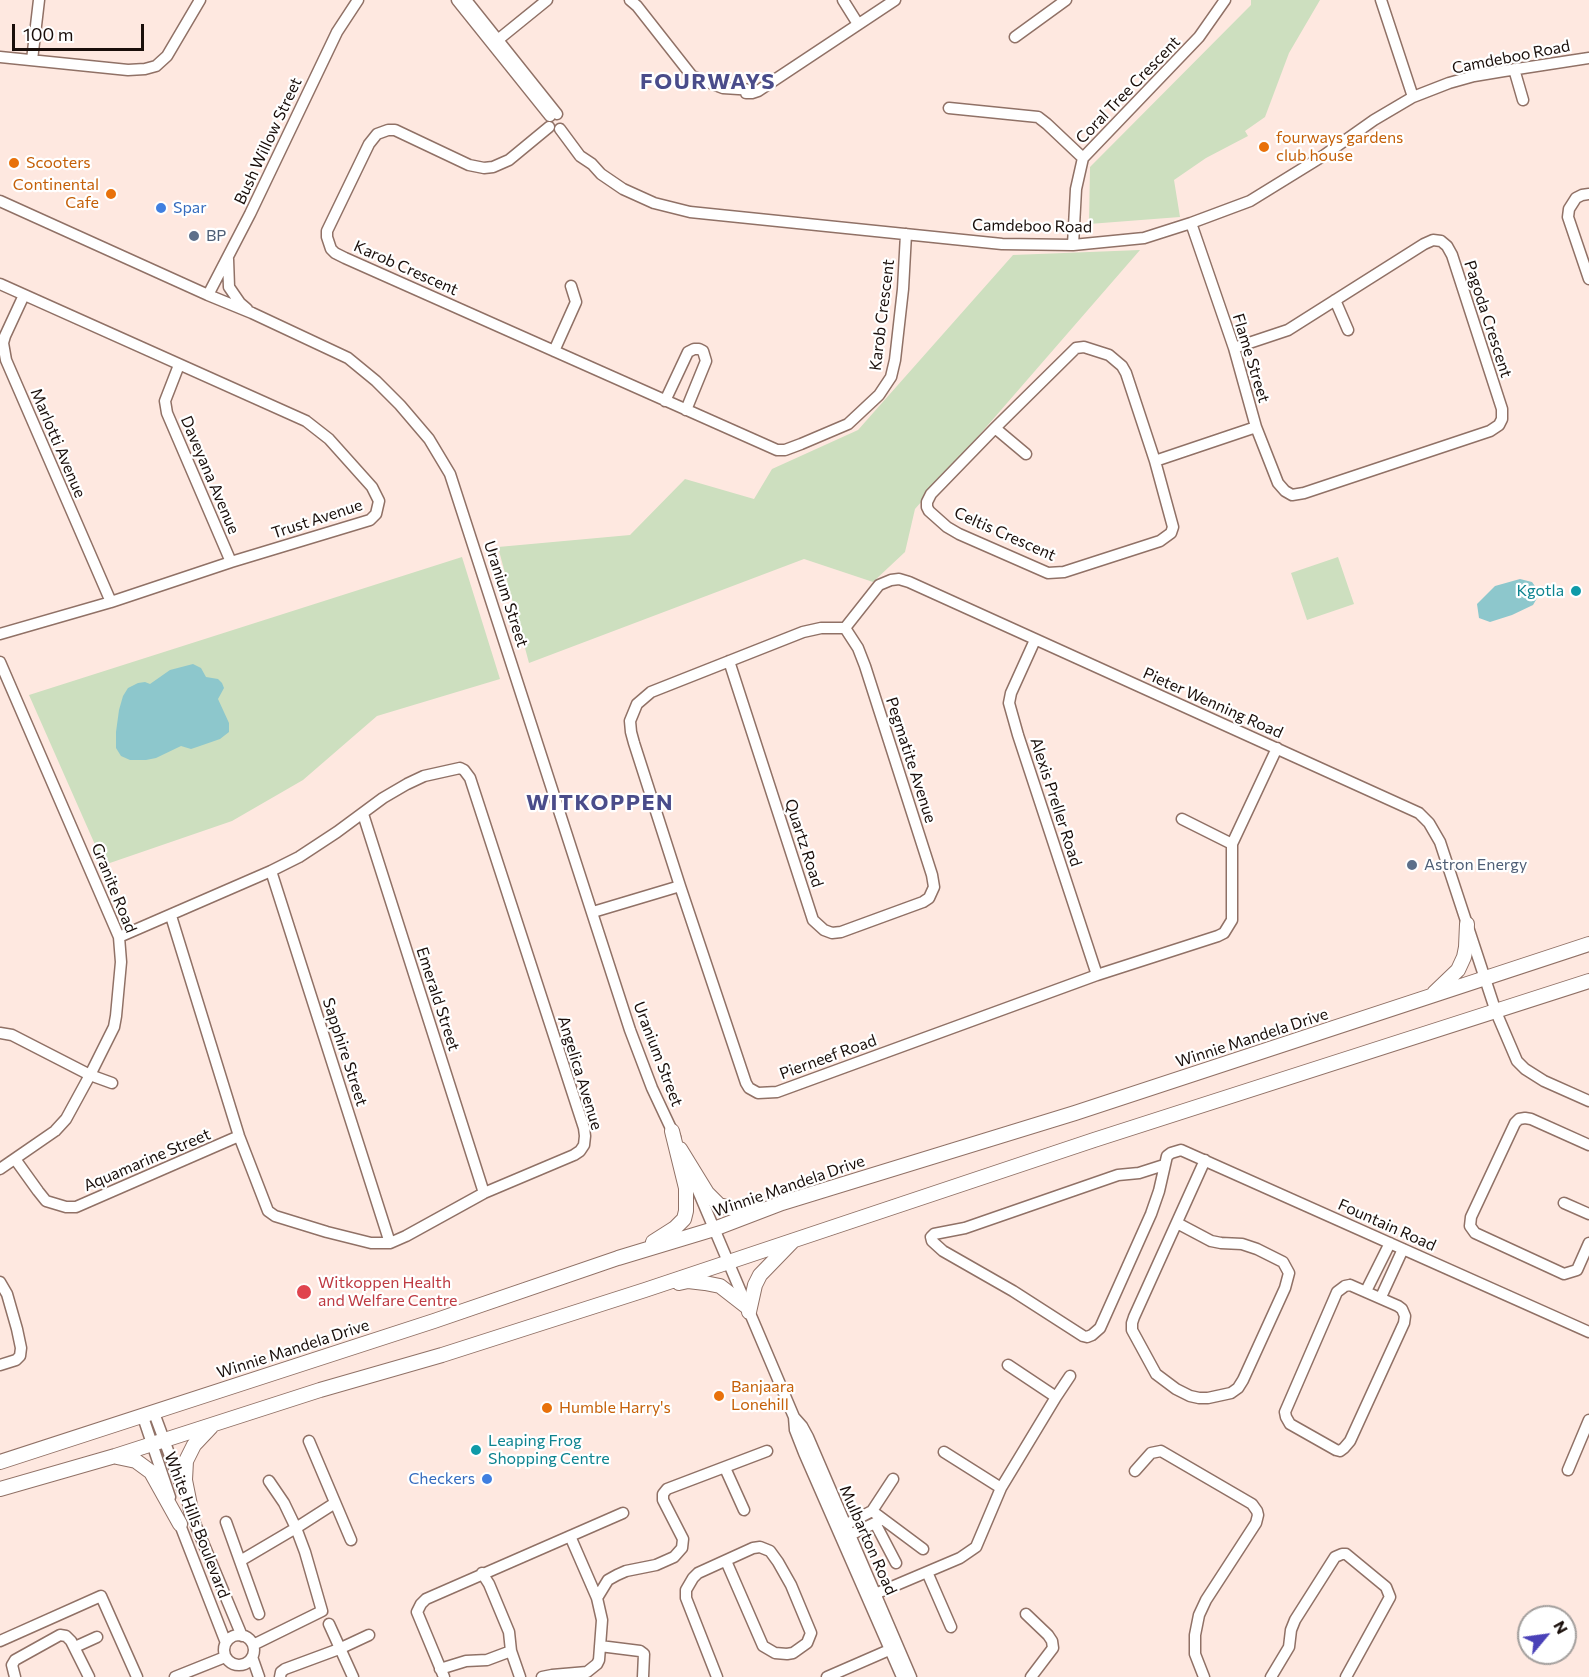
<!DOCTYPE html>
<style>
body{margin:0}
#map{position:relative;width:1589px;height:1677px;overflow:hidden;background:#fee8e0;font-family:Commissioner,sans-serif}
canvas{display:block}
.north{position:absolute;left:1517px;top:1605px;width:60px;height:60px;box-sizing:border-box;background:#fff;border:2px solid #a39f9d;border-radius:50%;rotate:61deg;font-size:16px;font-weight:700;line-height:24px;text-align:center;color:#190e0a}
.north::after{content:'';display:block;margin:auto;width:21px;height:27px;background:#4a41b8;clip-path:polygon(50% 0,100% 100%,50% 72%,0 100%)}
.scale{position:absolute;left:12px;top:24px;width:132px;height:27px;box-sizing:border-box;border:3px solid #190e0a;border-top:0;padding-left:8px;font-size:18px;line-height:21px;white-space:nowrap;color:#190e0a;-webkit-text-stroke:4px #fff;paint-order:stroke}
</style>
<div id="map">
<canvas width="1589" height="1677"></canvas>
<div class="north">N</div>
<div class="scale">100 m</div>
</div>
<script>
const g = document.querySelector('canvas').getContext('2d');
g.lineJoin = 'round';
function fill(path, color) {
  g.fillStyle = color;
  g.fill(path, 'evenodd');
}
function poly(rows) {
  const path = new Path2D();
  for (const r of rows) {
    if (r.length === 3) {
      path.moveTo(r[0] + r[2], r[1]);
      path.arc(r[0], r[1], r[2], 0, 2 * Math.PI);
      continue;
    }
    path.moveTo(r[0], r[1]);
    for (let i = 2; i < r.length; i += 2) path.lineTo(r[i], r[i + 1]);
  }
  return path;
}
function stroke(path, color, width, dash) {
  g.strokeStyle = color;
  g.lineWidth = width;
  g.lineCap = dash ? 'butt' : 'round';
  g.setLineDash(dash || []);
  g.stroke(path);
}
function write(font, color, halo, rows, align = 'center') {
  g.font = font + ' Commissioner,sans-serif';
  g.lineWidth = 4.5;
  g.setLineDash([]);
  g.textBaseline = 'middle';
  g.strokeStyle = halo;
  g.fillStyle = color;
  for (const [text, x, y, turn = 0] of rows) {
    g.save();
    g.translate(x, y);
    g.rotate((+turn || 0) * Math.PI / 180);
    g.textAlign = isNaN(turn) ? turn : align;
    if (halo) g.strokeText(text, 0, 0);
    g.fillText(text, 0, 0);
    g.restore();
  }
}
fill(poly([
 [1251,0,1320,0,1289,53,1265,117,1245,131,1248,136,1206,158,1174,180,1180,217,1089,224,1090,167,1251,5],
 [1140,250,915,509,905,552,873,582,804,559,529,663,498,547,630,535,685,479,754,499,772,469,858,430,1013,255],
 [462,557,500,679,377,716,303,780,232,821,104,865,29,695],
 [1338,557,1354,604,1307,620,1291,573]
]), '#cddfbf');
fill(poly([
 [1520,579,1532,582,1540,593,1533,605,1512,615,1490,622,1479,618,1477,604,1495,586],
 [193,664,201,668,206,677,218,679,222,683,224,688,218,699,229,723,229,732,220,739,197,747,191,749,181,746,156,758,146,760,130,760,121,756,116,748,116,732,119,710,123,696,128,688,138,683,145,682,150,684,170,670]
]), '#8dc7cc');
const minor = poly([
 [457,0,550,116],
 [466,0,557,114],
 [630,0,637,6,692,76,723,88,754,90],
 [843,0,858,24],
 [1381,0,1413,97],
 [1015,37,1066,0],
 [494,43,547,0],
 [0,57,128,70,145,69,156,66,167,56,200,0],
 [32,60,39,0],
 [1514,69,1523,100],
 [758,91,746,93,752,93,758,91,895,0],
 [949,108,1038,117,1047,124,1083,158],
 [549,127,509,160,493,167,484,168,469,165,395,130,388,130,377,134,369,144,327,231,327,237,331,249,335,253,345,258,777,450,785,450,801,444,848,424,879,395,891,377,895,360,903,289,906,234],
 [560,129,580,156,592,164,601,174,623,189,654,203,690,212,1002,244,1073,245,1144,238,1191,223,1250,201,1323,156,1374,120,1413,97,1449,83,1474,76,1504,71,1589,58],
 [1589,194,1582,195,1576,198,1569,209,1568,217,1589,279],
 [0,201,208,295,252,313,348,358,376,381,400,405,429,439,450,474,630,1030,652,1088,675,1137],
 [1191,223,1234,348,1256,427,1278,483,1285,491,1292,495,1304,493,1490,431,1499,425,1502,419,1502,409,1452,255,1447,246,1441,241,1433,240,1424,244,1288,330,1234,348],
 [1073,245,1076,189,1083,158,1199,37,1225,0],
 [228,259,229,287,240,303,247,309],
 [0,284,306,421,329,439,372,487,379,501,376,514,370,520,231,562,111,602,0,634],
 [24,295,5,336,3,343,6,360,111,602],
 [208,295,250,214,337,32,358,0],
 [1335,300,1348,330],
 [1084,347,1109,355,1122,366,1126,373,1155,461,1173,527,1171,533,1160,541,1064,572,1048,573,959,534,947,527,929,511,927,507,927,502,931,494,995,428,1076,348,1084,347],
 [554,351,576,302,571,286],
 [179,365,165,401,167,413,231,562],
 [665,401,688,352,694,349,699,349,703,351,706,361,686,410],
 [995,428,1026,454],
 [1155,461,1256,427],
 [845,628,821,628,803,632,651,692,637,704,630,721,631,732,634,743,680,886,746,1083,749,1088,758,1093,777,1092,1097,975,1218,936,1224,933,1232,920,1232,844,1277,748],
 [845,628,879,585,891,580,899,579,909,582,1419,813,1429,823,1440,842,1496,1012,1517,1061,1525,1069,1544,1081,1589,1101],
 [1035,640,1011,693,1009,703,1018,735,1097,975],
 [729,661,813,920,824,930,832,933,841,932,923,902,929,898,934,887,932,875,865,666,858,648,845,628],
 [0,662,119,937,121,962,116,1016,114,1027,90,1075,66,1119,55,1131,0,1169],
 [363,814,484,1193],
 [1182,819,1232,844],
 [271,871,390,1243],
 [593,912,680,886],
 [119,937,271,871,299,857,337,832,383,798,407,784,424,776,460,768,464,770,470,778,584,1128,585,1136,584,1145,580,1151,574,1155,484,1193,406,1236,390,1243,371,1243,327,1232,275,1216,268,1211,239,1136,171,916],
 [0,1033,12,1035,90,1075,112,1083],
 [1589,1145,1531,1119,1525,1118,1519,1119,1515,1123,1471,1217,1470,1226,1475,1233,1564,1274,1577,1270,1589,1243],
 [15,1159,38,1191,46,1201,66,1207,76,1207,239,1136],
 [1164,1165,1139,1173,1118,1175,965,1228,934,1234,931,1237,932,1241,943,1251,1013,1291,1083,1336,1087,1337,1092,1335,1100,1328,1151,1214,1159,1191,1167,1156,1171,1153,1181,1150,1589,1332],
 [693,1179,794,1417,795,1430,804,1453,902,1677],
 [1564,1203,1589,1214],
 [1177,1223,1211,1241,1221,1243,1242,1244,1257,1249,1283,1262,1289,1273,1285,1288,1243,1380,1238,1388,1231,1393,1208,1398,1199,1398,1190,1396,1176,1389,1156,1374,1132,1330,1132,1323,1134,1317,1205,1160],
 [0,1282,7,1294,17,1329,21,1348,20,1356,16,1360,0,1365],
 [1350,1285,1398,1306,1402,1309,1405,1316,1404,1323,1350,1441,1344,1448,1340,1451,1336,1450,1290,1424,1286,1417,1285,1412,1337,1292,1345,1286,1350,1285],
 [1366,1291,1390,1243],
 [1381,1297,1403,1249],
 [1008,1365,1056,1397],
 [154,1413,183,1491],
 [143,1417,170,1497],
 [794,1417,802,1426,808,1437,911,1677],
 [309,1441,351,1540],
 [944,1452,1001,1488],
 [725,1468,744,1510],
 [1568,1470,1589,1420],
 [1135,1471,1151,1453,1161,1451,1252,1504,1257,1511,1258,1515,1256,1523,1206,1600,1199,1615,1195,1635,1195,1654,1204,1677],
 [189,1509,242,1636],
 [872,1511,923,1549],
 [177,1517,226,1643],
 [226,1522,259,1614],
 [875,1523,896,1563],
 [845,1525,872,1511,893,1479],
 [850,1535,879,1521],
 [240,1561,296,1528,335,1503],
 [927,1572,951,1627],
 [482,1573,489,1584,509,1632,511,1651,520,1677],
 [875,1594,960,1558,976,1547,1001,1488,1056,1397,1070,1376],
 [597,1598,608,1580,617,1575,626,1571,656,1565,674,1557,682,1548,683,1539,663,1500,663,1494,667,1489,767,1451],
 [1026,1614,1048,1635,1052,1641,1053,1648,1031,1677],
 [329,1624,353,1677],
 [239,1650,15],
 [0,1641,101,1596,137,1677],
 [253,1645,322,1611,305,1552,296,1528,284,1503,269,1481],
 [600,1646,640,1651,644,1654,643,1677],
 [75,1647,97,1637],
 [252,1657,259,1677],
 [440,1669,466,1661,487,1660,511,1651],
 [15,1677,12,1665,15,1660,60,1635,66,1636,71,1641,89,1677],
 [175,1677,225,1657],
 [280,1677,281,1672,285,1669,339,1649,369,1635],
 [444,1677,417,1612,421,1604,426,1599,623,1513],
 [542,1677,552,1675,587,1672,597,1664,599,1660,602,1620,597,1598,570,1536],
 [717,1677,686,1598,686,1590,693,1578,698,1573,753,1548,760,1547,770,1551,778,1562,791,1585,811,1633,807,1643,793,1653,787,1654,775,1653,763,1646,726,1561],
 [827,1677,896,1647],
 [1271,1677,1289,1647,1291,1630,1295,1620,1335,1557,1342,1554,1346,1554,1386,1587,1390,1597,1346,1677]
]);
const major = poly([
 [1434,993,1458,970,1464,957,1466,947,1467,924],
 [680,1149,707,1193,719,1205,734,1209,757,1207],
 [653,1242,675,1228,684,1219,686,1211,686,1188,672,1131],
 [679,1283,688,1281,705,1283,720,1286,747,1307],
 [749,1312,755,1285,760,1275,792,1242],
 [117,1457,136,1461,151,1472,180,1524],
 [0,1462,434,1321,618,1258,714,1229,782,1203,1075,1113,1589,944],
 [0,1489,115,1456,320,1390,442,1355,645,1290,1094,1140,1589,981],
 [192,1515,185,1480,186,1461,194,1445,211,1427]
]);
stroke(minor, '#907166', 13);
stroke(major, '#907166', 16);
stroke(minor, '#fff', 10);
stroke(major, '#fff', 14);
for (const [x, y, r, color] of [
 [1264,147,6,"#e8710a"],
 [14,163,6,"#e8710a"],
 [111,194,6,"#e8710a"],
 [161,208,6,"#3f7fe0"],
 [194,236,6,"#5c6f8a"],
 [1576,591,6,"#0f9aa8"],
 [1412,865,6,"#5c6f8a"],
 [304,1292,8,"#e0444e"],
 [719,1396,6,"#e8710a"],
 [547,1408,6,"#e8710a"],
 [476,1450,6,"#0f9aa8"],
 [487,1479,6,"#3f7fe0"]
]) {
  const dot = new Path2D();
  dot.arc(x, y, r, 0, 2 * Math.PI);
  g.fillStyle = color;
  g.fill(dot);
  stroke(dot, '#fff', 2);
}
write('16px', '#190e0a', '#fff', [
 ["Camdeboo Road",1511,57,-11],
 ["Coral Tree Crescent",1128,90,-46],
 ["Bush Willow Street",268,141,-65],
 ["Camdeboo Road",1032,226,1],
 ["Karob Crescent",406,268,24],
 ["Karob Crescent",882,315,-83],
 ["Pagoda Crescent",1488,319,72],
 ["Flame Street",1251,358,73],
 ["Marlotti Avenue",58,443,67],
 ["Daveyana Avenue",210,475,67],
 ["Trust Avenue",317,519,-18],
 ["Celtis Crescent",1005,534,24],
 ["Uranium Street",506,594,72],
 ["Pieter Wenning Road",1213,703,24],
 ["Pegmatite Avenue",911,760,72],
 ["Alexis Preller Road",1056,802,72],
 ["Quartz Road",804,843,72],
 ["Granite Road",114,888,68],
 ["Emerald Street",438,999,72],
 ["Winnie Mandela Drive",1252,1038,-18],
 ["Sapphire Street",345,1052,72],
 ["Uranium Street",658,1054,69],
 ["Pierneef Road",828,1057,-20],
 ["Angelica Avenue",580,1073,73],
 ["Aquamarine Street",147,1160,-23],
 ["Winnie Mandela Drive",789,1186,-19],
 ["Fountain Road",1387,1225,24],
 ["Winnie Mandela Drive",293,1349,-18],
 ["White Hills Boulevard",197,1525,69],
 ["Mulbarton Road",868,1540,66]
]);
write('16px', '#c56008', '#fff', [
 ["fourways gardens",1276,138],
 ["club house",1276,156],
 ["Scooters",26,163],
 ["Continental",99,185,"right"],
 ["Cafe",99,203,"right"],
 ["Banjaara",731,1387],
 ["Lonehill",731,1405],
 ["Humble Harry's",559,1408]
], 'left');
write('16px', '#366cbe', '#fff', [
 ["Spar",173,208],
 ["Checkers",475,1479,"right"]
], 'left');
write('16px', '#4e5e75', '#fff', [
 ["BP",206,236],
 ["Astron Energy",1424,865]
], 'left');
write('16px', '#0d838f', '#fff', [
 ["Kgotla",1564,591],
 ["Leaping Frog",488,1441,"left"],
 ["Shopping Centre",488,1459,"left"]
], 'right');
write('16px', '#be3a42', '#fff', [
 ["Witkoppen Health",318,1283],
 ["and Welfare Centre",318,1301]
], 'left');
g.letterSpacing = '1.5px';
write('bold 22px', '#4a4c8a', '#fff', [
 ["FOURWAYS",708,82],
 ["WITKOPPEN",600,803]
]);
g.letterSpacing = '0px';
</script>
